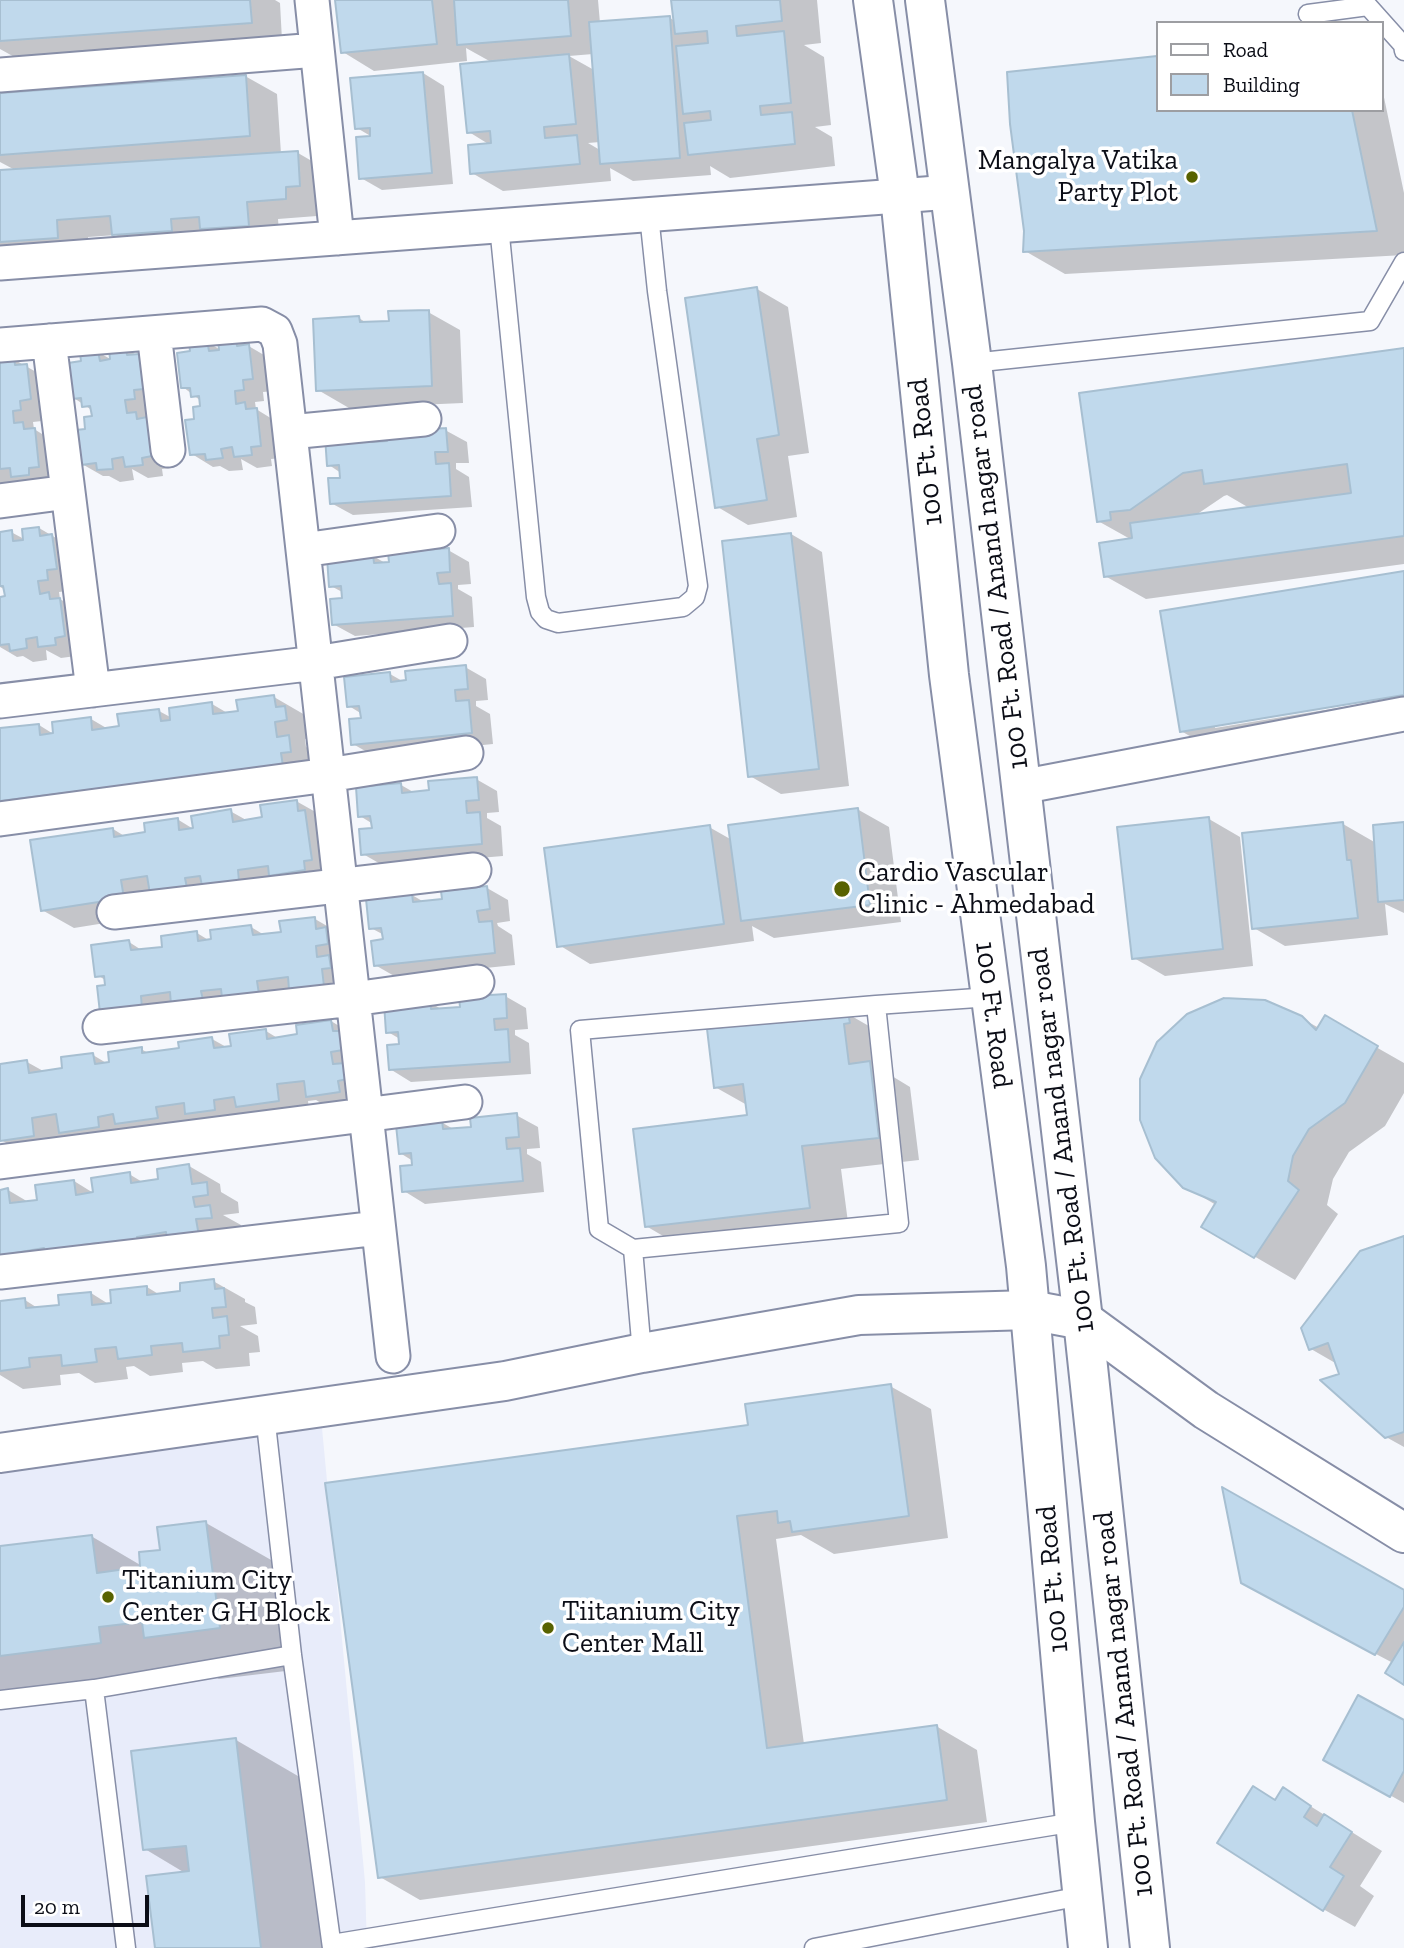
<!DOCTYPE html>
<style>
body{margin:0}
#map{position:relative;width:1404px;height:1948px;overflow:hidden;background:#f5f7fc;font-family:"Zilla Slab",serif}
canvas{display:block}
.legend{position:absolute;left:1156px;top:21px;width:228px;height:91px;box-sizing:border-box;background:#fff;border:2px solid #9d9ea2;margin:0;padding:9px 12px;list-style:none;font-size:21px;color:#0b0d16}
.legend li{display:flex;align-items:center;gap:14px;height:35px}
.legend b{width:35px;border:2px solid #9d9ea2}
.scale{position:absolute;left:21px;top:1895px;width:128px;height:32px;box-sizing:border-box;border:4px solid #0b0d16;border-top:0;padding-left:9px;font-size:21px;line-height:24px;white-space:nowrap;color:#0b0d16;-webkit-text-stroke:5px #fff;paint-order:stroke}
</style>
<div id="map">
<canvas width="1404" height="1948"></canvas>
<ul class="legend">
<li><b style="height:9px;background:#fff"></b>Road</li>
<li><b style="height:19px;background:#c0d9ec"></b>Building</li>
</ul>
<div class="scale">20 m</div>
</div>
<script>
const g = document.querySelector('canvas').getContext('2d');
g.lineJoin = 'round';
function fill(path, color) {
  g.fillStyle = color;
  g.fill(path, 'evenodd');
}
function poly(rows) {
  const path = new Path2D();
  for (const r of rows) {
    path.moveTo(r[0], r[1]);
    for (let i = 2; i < r.length; i += 2) path.lineTo(r[i], r[i + 1]);
  }
  return path;
}
function stroke(path, color, width, dash) {
  g.strokeStyle = color;
  g.lineWidth = width;
  g.lineCap = dash ? 'butt' : 'round';
  g.setLineDash(dash || []);
  g.stroke(path);
}
function write(font, color, halo, rows, align = 'center') {
  g.font = font + ' "Zilla Slab",serif';
  g.lineWidth = 7;
  g.setLineDash([]);
  g.textBaseline = 'middle';
  g.strokeStyle = halo;
  g.fillStyle = color;
  for (const [text, x, y, turn = 0] of rows) {
    g.save();
    g.translate(x, y);
    g.rotate((+turn || 0) * Math.PI / 180);
    g.textAlign = isNaN(turn) ? turn : align;
    if (halo) g.strokeText(text, 0, 0);
    g.fillText(text, 0, 0);
    g.restore();
  }
}
fill(poly([
 [320,1407,365,1882,367,1948,0,1948,0,1452]
]), '#e8ecfa');
fill(poly([
 [0,0,275,0,280,3,282,40,18,59,0,49],
 [337,0,598,0,600,23,670,18,675,21,673,0,817,0,821,43,804,45,824,57,831,125,815,127,832,137,835,166,730,178,710,166,711,175,633,181,610,168,611,181,503,191,472,173,490,145,469,132,493,63,466,48,467,61,374,71,343,52],
 [593,54,594,70,569,56],
 [600,142,600,150,588,143],
 [1157,57,1157,110,1381,110,1381,83,1404,193,1404,255,1065,274,1025,251,1026,230,1009,73],
 [423,73,444,86,453,184,382,190,361,178,374,138,357,128],
 [245,76,277,94,281,154,298,153,329,171,331,203,317,204,317,216,278,219,280,243,145,252,116,235,88,237,89,255,0,249,0,171,15,170,0,162,0,95],
 [757,289,788,307,809,453,788,456,797,517,748,525,716,506],
 [428,312,460,330,463,403,349,408,318,390,359,318,368,324,391,322],
 [235,338,269,358,274,391,263,392,264,401,255,402,256,409,277,422,282,458,271,459,272,466,257,468,241,459,243,470,229,471,220,466,213,467,192,454,196,421,202,408,201,401,183,387,192,353,207,342,221,350],
 [126,349,160,368,155,411,146,412,147,419,168,431,173,468,162,469,163,476,148,478,132,469,134,480,120,482,109,476,103,476,82,464,87,430,94,418,93,411,74,398,82,363,98,352,112,360],
 [1404,350,1404,564,1146,599,1105,576,1132,540,1098,521,1081,394],
 [1227,495,1251,509,1193,517,1224,496],
 [13,359,47,378,51,411,41,412,42,421,33,422,34,429,55,442,60,478,34,489,19,480,20,490,0,487,0,361],
 [445,430,467,442,469,463,456,463,456,469,469,477,472,507,353,515,331,503,342,480,341,473,329,465,370,435,384,443],
 [39,528,73,548,68,591,59,592,60,599,81,612,76,656,61,658,46,650,47,660,33,662,23,656,17,657,0,647,0,599,7,598,6,590,0,587,0,534,11,532,24,539],
 [791,534,822,552,849,786,781,794,750,776],
 [448,550,469,562,471,584,458,585,458,589,472,597,474,627,355,636,333,624,344,600,344,593,331,586,373,556,387,564],
 [1404,573,1404,694,1215,724,1215,728,1404,697,1404,724,1221,754,1181,731],
 [465,667,486,679,488,700,476,701,476,706,490,714,493,744,374,756,353,744,363,720,362,714,349,706,390,674,404,682],
 [274,697,305,715,317,737,305,739,306,747,320,755,321,770,0,822,0,730,39,725,55,735,91,719,108,729,121,727,159,711,172,718,212,704,229,714,240,713],
 [476,779,497,791,499,812,487,813,487,818,501,826,503,856,384,866,363,854,374,829,373,824,360,816,401,785,415,793,431,792],
 [296,801,328,819,343,877,155,915,74,928,42,910,113,829,126,837,147,833,177,819,195,830,230,811,248,821,264,818],
 [857,809,889,827,901,922,774,938,752,926,754,941,590,964,559,945,709,827,732,840],
 [1209,819,1240,837,1253,966,1165,976,1134,958],
 [1343,824,1376,843,1404,824,1404,913,1385,904,1388,935,1285,946,1254,928],
 [487,888,508,900,510,921,497,923,498,926,512,935,515,965,396,977,375,965,385,941,384,935,371,928,412,895,424,902,444,900],
 [315,919,346,937,362,986,173,1026,107,986,107,981,97,975,129,942,143,951,164,948,197,933,210,941,251,927,266,936,283,933],
 [505,996,526,1008,528,1029,515,1030,515,1035,529,1043,531,1074,411,1082,390,1069,401,1045,400,1039,388,1032,429,1002,443,1010,462,1008],
 [848,1014,888,1037,889,1045,883,1046,887,1073,910,1087,919,1160,841,1169,849,1230,687,1250,646,1226,749,1117,747,1105,715,1087],
 [1301,1018,1319,1028,1325,1018,1404,1063,1404,1093,1385,1126,1349,1152,1333,1179,1327,1205,1338,1214,1295,1280,1204,1227,1216,1205,1184,1186],
 [331,1021,362,1040,376,1083,339,1114,316,1100,308,1101,310,1118,92,1150,66,1135,63,1135,65,1153,33,1158,1,1140,0,1066,27,1062,45,1072,64,1069,93,1055,108,1064,141,1049,150,1054,181,1050,212,1039,228,1048,266,1031,279,1039,299,1035],
 [340,1040,346,1059,343,1059],
 [516,1115,538,1127,540,1148,527,1149,527,1154,541,1162,544,1192,425,1204,404,1191,414,1167,413,1161,400,1153,441,1122,455,1130,473,1128],
 [189,1166,220,1184,221,1192,238,1202,239,1213,223,1215,241,1225,242,1235,8,1283,0,1191,8,1190,30,1203,39,1201,74,1181,95,1194,129,1174,144,1183,160,1180],
 [1404,1238,1404,1447,1386,1437,1341,1375,1337,1364,1311,1349],
 [213,1281,245,1299,245,1302,255,1307,257,1324,240,1326,258,1336,260,1352,249,1353,250,1366,216,1369,203,1361,182,1363,183,1372,150,1376,134,1366,126,1367,128,1379,95,1383,79,1373,60,1375,61,1385,23,1389,0,1375,0,1303,25,1300,39,1309,61,1307,91,1293,110,1305,147,1287,160,1295,182,1293],
 [890,1386,931,1409,948,1538,834,1554,801,1535,776,1539,804,1744,936,1726,977,1750,987,1822,420,1900,380,1877,750,1427],
 [206,1523,280,1565,294,1670,219,1679,196,1666,173,1669,175,1685,0,1707,0,1548,91,1536,142,1566],
 [1404,1592,1404,1683,1393,1663,1274,1600],
 [1404,1722,1404,1803,1325,1759],
 [236,1740,310,1783,330,1948,157,1948,185,1873,145,1849],
 [1283,1789,1382,1851,1360,1886,1374,1896,1355,1927,1323,1909]
]), '#0003');
const building = poly([
 [0,0,250,0,252,23,0,41,0,0],
 [335,0,432,0,437,44,341,53,335,0],
 [454,0,568,0,571,36,457,45,454,0],
 [671,0,780,0,782,21,736,26,737,36,784,31,791,103,760,106,761,115,792,112,795,144,688,155,684,123,711,120,710,111,683,114,676,46,708,43,707,31,675,34,671,0],
 [670,16,680,158,600,164,589,22,670,16],
 [569,54,576,124,544,127,545,138,577,135,580,164,470,174,468,145,491,143,490,131,467,133,460,64,569,54],
 [1157,56,1157,110,1352,110,1377,231,1023,252,1024,231,1010,124,1007,72,1157,56],
 [423,72,432,173,359,179,356,137,370,136,370,128,355,129,350,78,423,72],
 [246,75,250,136,0,155,0,93,246,75],
 [298,151,300,186,286,187,286,199,247,202,249,226,200,229,199,217,171,219,172,231,112,235,110,216,57,220,58,238,0,242,0,170,298,151],
 [757,287,779,435,757,439,767,500,715,508,685,298,757,287],
 [429,310,432,386,316,391,313,319,359,316,360,322,389,321,388,311,429,310],
 [236,337,237,346,249,344,253,379,243,380,244,390,235,391,236,404,245,402,246,409,257,408,261,446,251,447,252,455,234,457,232,447,221,449,223,458,206,460,205,454,190,455,185,420,194,419,193,407,200,406,199,396,191,397,190,388,181,388,177,353,190,351,189,343,207,340,209,351,219,350,218,339,236,337],
 [126,347,127,355,139,354,144,389,134,390,135,399,125,400,127,413,136,412,137,419,147,417,152,456,142,458,143,465,125,467,123,457,112,459,113,469,97,470,96,463,81,465,76,430,85,429,84,417,92,416,90,406,82,407,81,398,72,399,68,363,81,361,80,353,98,351,100,361,110,359,109,349,126,347],
 [1404,348,1404,536,1104,577,1099,543,1132,538,1130,523,1351,493,1347,464,1204,484,1202,470,1183,473,1130,510,1110,512,1111,520,1097,522,1079,393,1404,348],
 [14,357,15,365,27,364,31,399,20,401,21,410,13,411,14,423,23,422,24,429,35,428,39,467,29,468,29,475,11,477,10,468,0,469,0,359,14,357],
 [446,428,448,452,435,452,436,464,449,463,451,496,330,504,328,478,340,478,339,465,327,466,325,436,371,433,372,442,387,441,386,432,446,428],
 [39,527,40,536,52,534,57,569,47,570,48,580,38,581,40,594,49,592,50,599,60,598,65,636,55,638,56,645,38,647,37,637,26,639,27,648,10,651,9,644,0,645,0,597,5,596,3,586,0,586,0,532,12,530,13,541,23,540,22,529,39,527],
 [791,533,819,769,748,777,722,541,791,533],
 [449,548,450,572,437,573,439,584,451,583,453,616,332,625,330,599,342,598,341,586,329,587,327,557,373,554,374,563,389,562,388,553,449,548],
 [1404,571,1404,695,1180,732,1160,611,1404,571],
 [466,665,468,689,455,690,456,701,469,700,472,733,351,745,349,719,361,718,359,706,347,707,344,677,390,672,391,682,406,680,405,671,466,665],
 [274,695,276,707,285,706,287,720,275,722,277,737,289,735,291,752,281,753,283,766,0,801,0,728,39,724,40,735,53,733,52,722,91,717,92,730,119,726,117,714,159,709,161,721,170,720,169,708,212,702,213,714,238,711,236,700,274,695],
 [477,777,479,800,466,801,467,813,480,812,482,844,361,855,359,829,372,828,370,816,358,817,356,787,401,783,402,793,429,790,428,781,477,777],
 [297,800,298,811,305,810,312,860,304,861,305,870,269,876,268,866,238,870,239,881,202,886,200,876,185,878,187,888,150,894,147,876,121,880,124,898,41,911,30,840,113,828,114,837,145,832,144,823,178,818,179,830,193,828,191,816,231,809,233,822,262,817,260,805,297,800],
 [858,808,870,905,741,921,728,825,858,808],
 [1209,817,1223,949,1132,959,1117,827,1209,817],
 [1343,822,1347,860,1351,860,1358,918,1252,929,1242,833,1343,822],
 [1404,822,1404,900,1378,902,1373,825,1404,822],
 [710,825,724,924,557,947,544,848,710,825],
 [487,886,490,909,477,911,479,922,492,921,495,953,374,966,371,941,383,939,381,928,369,929,366,899,412,894,413,902,442,899,441,891,487,886],
 [315,917,316,929,326,927,328,944,316,946,317,957,329,955,331,968,322,969,324,986,289,990,288,977,257,981,259,994,222,998,221,989,201,991,203,1000,171,1005,170,992,141,996,142,1008,100,1013,97,986,105,985,104,976,95,977,91,945,129,940,131,950,162,947,161,936,197,931,198,941,211,939,210,930,251,925,253,935,281,932,279,921,315,917],
 [506,994,507,1018,494,1019,495,1030,508,1029,510,1062,389,1070,387,1045,399,1044,398,1032,386,1033,384,1003,430,1000,431,1009,460,1007,459,997,506,994],
 [1224,998,1265,1000,1302,1016,1316,1030,1325,1015,1378,1046,1345,1103,1309,1129,1293,1156,1288,1181,1299,1190,1254,1258,1201,1227,1216,1202,1183,1188,1155,1158,1140,1120,1140,1079,1157,1042,1187,1014,1224,998],
 [848,1012,850,1023,844,1024,849,1064,870,1061,879,1138,802,1146,810,1208,645,1227,633,1129,747,1115,743,1084,714,1088,707,1029,848,1012],
 [331,1020,333,1031,340,1031,343,1050,331,1052,333,1064,345,1063,347,1079,338,1081,340,1092,306,1097,304,1081,277,1084,279,1101,236,1107,234,1097,214,1100,215,1110,185,1114,184,1103,156,1107,158,1118,115,1124,113,1114,98,1117,99,1127,59,1133,56,1114,32,1118,34,1136,0,1141,0,1064,27,1060,29,1073,62,1068,61,1057,93,1053,95,1064,109,1062,108,1052,142,1047,142,1053,179,1048,178,1042,212,1037,214,1048,231,1046,229,1034,266,1029,267,1039,297,1034,296,1025,331,1020],
 [517,1113,519,1137,506,1138,507,1149,520,1148,523,1181,402,1192,400,1166,412,1165,411,1153,399,1154,396,1125,442,1120,443,1129,471,1127,470,1118,517,1113],
 [189,1164,192,1184,207,1182,208,1195,193,1197,195,1207,210,1205,212,1218,196,1219,199,1236,167,1240,166,1232,137,1237,138,1244,99,1249,99,1243,82,1245,83,1251,45,1256,44,1248,15,1253,16,1261,0,1263,0,1190,8,1188,10,1203,37,1200,35,1185,74,1180,76,1195,93,1192,91,1178,130,1172,131,1183,158,1179,157,1169,189,1164],
 [1404,1236,1404,1432,1385,1438,1320,1380,1339,1374,1328,1343,1309,1350,1301,1328,1360,1251,1404,1236],
 [214,1279,215,1289,224,1288,226,1307,212,1308,213,1318,227,1316,229,1335,219,1336,220,1348,183,1352,182,1343,151,1346,152,1355,118,1359,116,1347,95,1349,97,1362,62,1366,61,1355,29,1358,30,1367,0,1371,0,1301,25,1298,26,1308,59,1305,58,1295,91,1292,92,1305,111,1303,110,1290,147,1286,147,1295,180,1291,180,1283,214,1279],
 [891,1384,909,1516,792,1532,790,1521,778,1523,777,1511,737,1516,767,1748,937,1725,947,1800,378,1878,325,1483,748,1425,745,1404,891,1384],
 [1222,1487,1404,1590,1404,1607,1375,1655,1241,1583,1222,1487],
 [206,1521,220,1628,144,1638,142,1622,99,1627,101,1643,0,1656,0,1546,92,1535,97,1573,140,1567,139,1552,160,1550,157,1527,206,1521],
 [1404,1642,1404,1685,1385,1673,1404,1642],
 [1358,1695,1404,1720,1404,1771,1390,1797,1323,1760,1358,1695],
 [236,1738,261,1948,155,1948,146,1876,189,1871,186,1846,143,1850,131,1751,236,1738],
 [1253,1786,1275,1800,1283,1787,1311,1806,1304,1817,1317,1826,1324,1814,1352,1832,1330,1867,1344,1876,1323,1911,1217,1843,1253,1786]
]);
fill(building, '#c0d9ec');
stroke(building, '#a7bfd1', 2);
const lane = poly([
 [1308,14,1368,6,1403,45,1404,51],
 [499,226,536,597,540,612,546,619,558,623,683,607,695,597,698,586,657,291,649,215],
 [972,363,1370,321,1404,262],
 [876,1005,991,997],
 [633,1249,899,1223,876,1005,580,1030,599,1229,633,1249,642,1353],
 [265,1415,292,1655,332,1948],
 [94,1689,292,1655],
 [0,1700,94,1689,126,1948],
 [332,1944,1075,1822],
 [814,1948,1081,1896]
]);
const street = poly([
 [312,0,337,238],
 [0,75,317,50],
 [0,263,951,192],
 [154,333,168,450],
 [49,341,93,690],
 [0,345,262,324,275,331,280,344,393,1356],
 [290,432,424,419],
 [0,501,68,492],
 [303,550,438,531],
 [0,701,316,663,450,641],
 [1021,787,1404,714],
 [0,819,328,775,466,753],
 [114,912,474,870],
 [100,1027,353,999,477,982],
 [0,1162,465,1102],
 [0,1272,378,1228]
]);
const secondary = poly([
 [0,1453,505,1381,642,1353,859,1315,1030,1310,1083,1320,1206,1410,1404,1533]
]);
const primary = poly([
 [873,0,900,196,949,675,1026,1266,1075,1822,1088,1948],
 [925,0,972,363,1083,1320,1150,1948]
]);
stroke(lane, '#878ea7', 21);
stroke(street, '#878ea7', 37);
stroke(secondary, '#878ea7', 42);
stroke(primary, '#878ea7', 42);
stroke(lane, '#fff', 18);
stroke(street, '#fff', 33);
stroke(secondary, '#fff', 38);
stroke(primary, '#fff', 38);
for (const [x, y, r, color] of [
 [1192,177,7,"#586200"],
 [842,889,9,"#586200"],
 [108,1597,7,"#586200"],
 [548,1628,7,"#586200"]
]) {
  const dot = new Path2D();
  dot.arc(x, y, r, 0, 2 * Math.PI);
  g.fillStyle = color;
  g.fill(dot);
  stroke(dot, '#fff', 2.5);
}
write('28px', '#0b0d16', '#fff', [
 ["Mangalya Vatika",1178,161,"right"],
 ["Party Plot",1178,193,"right"],
 ["Cardio Vascular",858,873],
 ["Clinic - Ahmedabad",858,905],
 ["Titanium City",122,1581],
 ["Center G H Block",122,1613],
 ["Tiitanium City",562,1612],
 ["Center Mall",562,1644]
], 'left');
write('28px', '#0b0d16', '#fff', [
 ["100 Ft. Road",926,452,-96],
 ["100 Ft. Road / Anand nagar road",996,577,-97],
 ["100 Ft. Road",993,1015,83],
 ["100 Ft. Road / Anand nagar road",1062,1140,-97],
 ["100 Ft. Road",1053,1579,-95],
 ["100 Ft. Road / Anand nagar road",1124,1704,-96]
]);
</script>
